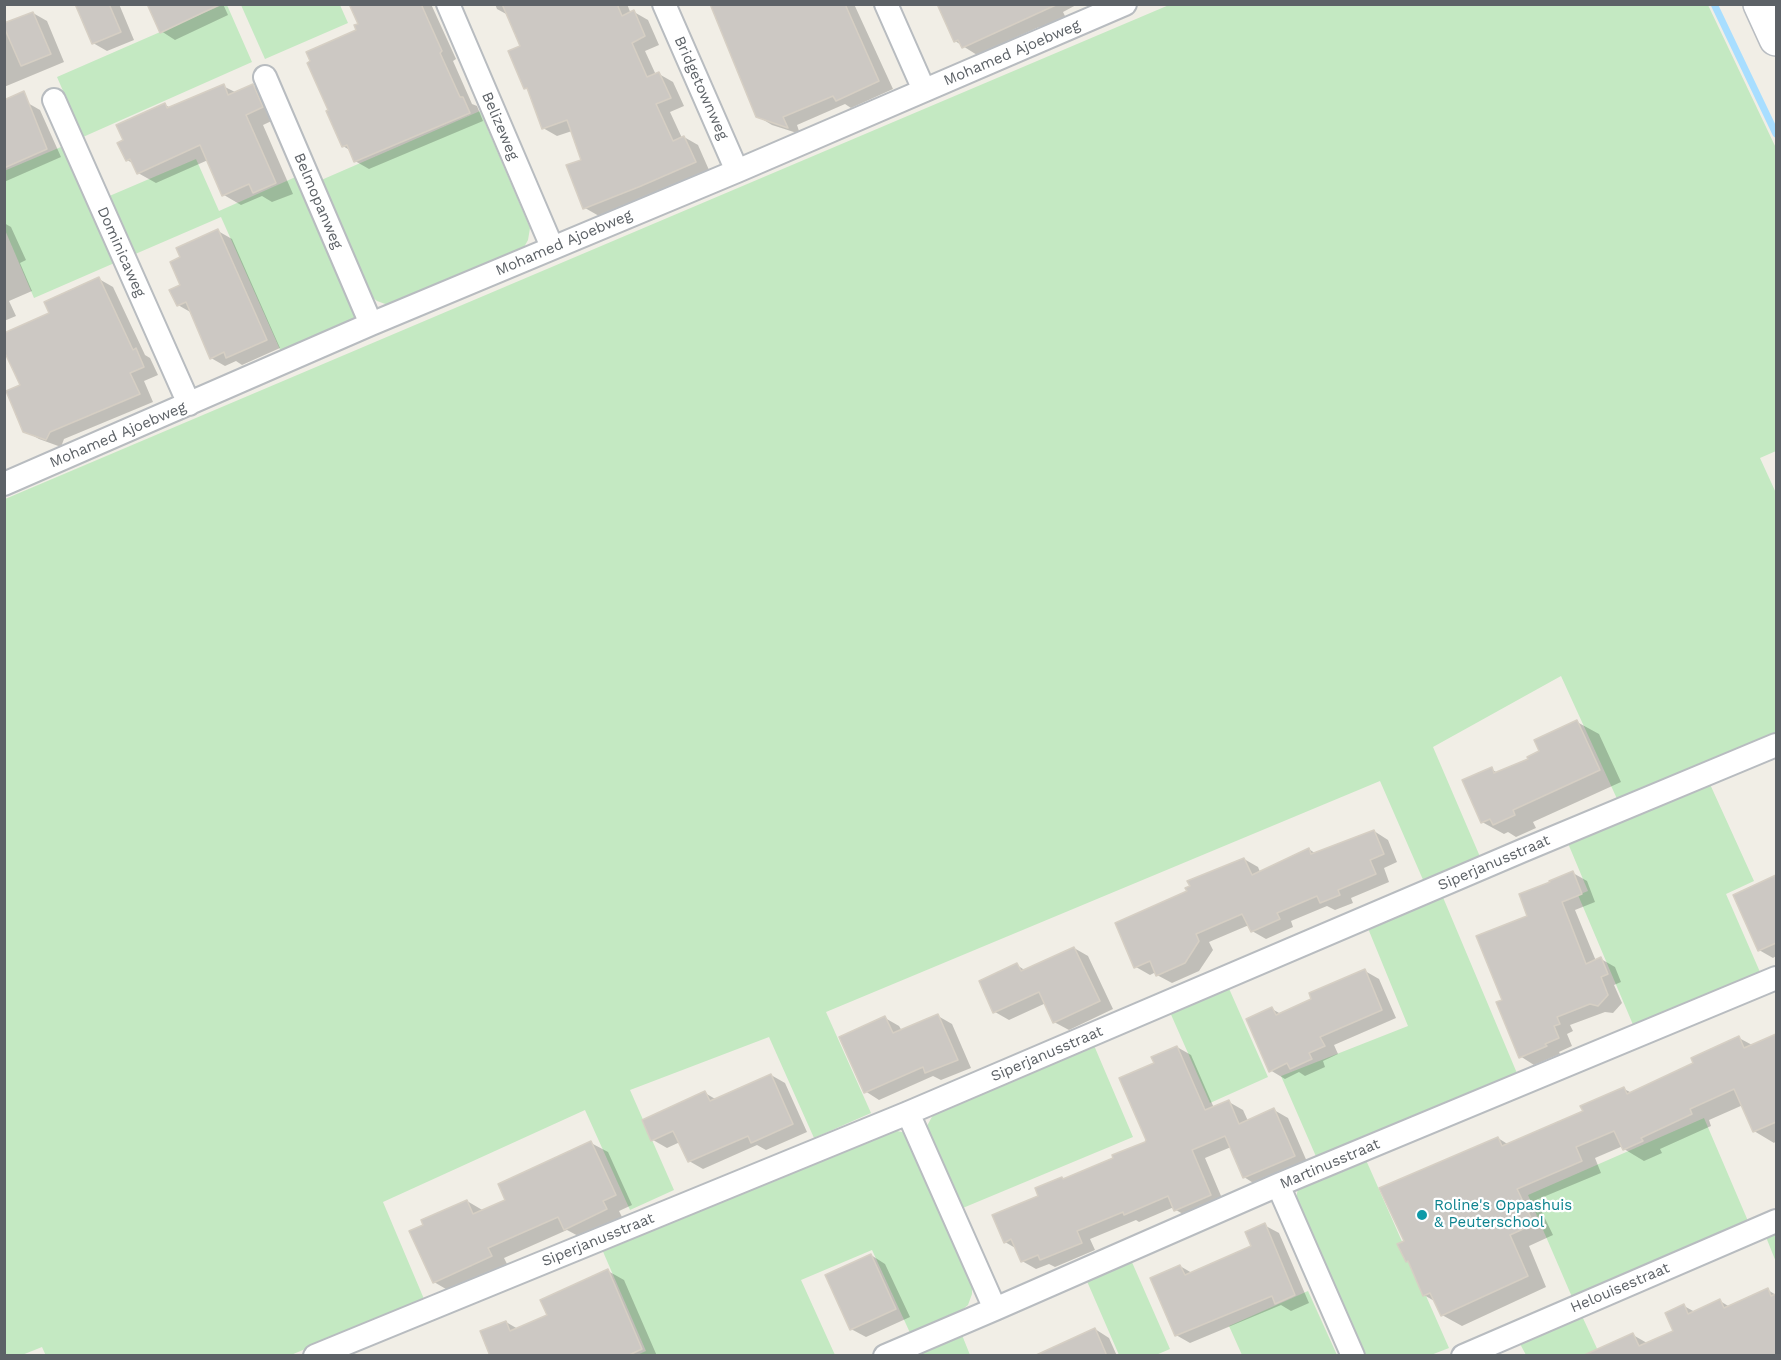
<!DOCTYPE html>
<style>
body{margin:0}
#map{position:relative;width:1781px;height:1360px;overflow:hidden;background:#f1eee6;font-family:"Work Sans",sans-serif}
canvas{display:block}
.frame{position:absolute;inset:0;border:6px solid #5d6267;pointer-events:none}
</style>
<div id="map">
<canvas width="1781" height="1360"></canvas>
<div class="frame"></div>
</div>
<script>
const g = document.querySelector('canvas').getContext('2d');
g.lineJoin = 'round';
function fill(path, color) {
  g.fillStyle = color;
  g.fill(path, 'evenodd');
}
function poly(rows) {
  const path = new Path2D();
  for (const r of rows) {
    path.moveTo(r[0], r[1]);
    for (let i = 2; i < r.length; i += 2) path.lineTo(r[i], r[i + 1]);
  }
  return path;
}
function stroke(path, color, width, dash) {
  g.strokeStyle = color;
  g.lineWidth = width;
  g.lineCap = dash ? 'butt' : 'round';
  g.setLineDash(dash || []);
  g.stroke(path);
}
function write(font, color, halo, rows, align = 'center') {
  g.font = font + ' "Work Sans",sans-serif';
  g.lineWidth = 4.5;
  g.setLineDash([]);
  g.textBaseline = 'middle';
  g.strokeStyle = halo;
  g.fillStyle = color;
  for (const [text, x, y, turn = 0] of rows) {
    g.save();
    g.translate(x, y);
    g.rotate((+turn || 0) * Math.PI / 180);
    g.textAlign = isNaN(turn) ? turn : align;
    if (halo) g.strokeText(text, 0, 0);
    g.fillText(text, 0, 0);
    g.restore();
  }
}
fill(poly([
 [222,5,227,5,252,62,83,137,57,77],
 [241,5,340,5,348,23,265,59],
 [1169,5,1708,5,1776,148,1776,451,1760,458,1776,493,1776,737,1618,801,1561,676,1433,747,1481,859,1424,882,1380,781,826,1012,871,1113,814,1138,769,1037,630,1090,674,1190,630,1210,585,1110,383,1202,424,1299,291,1355,46,1356,42,1347,22,1355,5,1356,5,499],
 [480,111,525,216,530,228,528,240,523,249,388,305,377,301,367,293,319,181],
 [68,144,119,261,34,298,5,230,4,171],
 [196,159,219,211,300,175,359,316,355,322,282,354,221,217,133,255,107,197],
 [1709,782,1754,881,1726,894,1760,972,1634,1027,1578,895,1588,891,1567,841],
 [1442,895,1519,1078,1318,1161,1281,1076,1408,1026,1367,926],
 [1227,984,1268,1077,1210,1103,1169,1010],
 [1093,1043,1133,1137,958,1210,926,1134,927,1126,934,1113],
 [1704,1118,1748,1221,1572,1297,1528,1195],
 [893,1130,906,1133,972,1282,972,1294,968,1305,957,1314,911,1335,872,1250,801,1280,835,1355,637,1355,646,1351,601,1247],
 [1366,1160,1449,1348,1431,1355,1363,1355,1296,1199,1298,1188],
 [1776,1232,1776,1262,1766,1237],
 [1131,1260,1170,1349,1156,1355,1119,1355,1086,1279],
 [1308,1291,1337,1355,1242,1355,1229,1326],
 [1582,1316,1600,1355,1526,1355,1519,1342],
 [958,1325,970,1355,890,1356]
]), '#c4e9c2');
fill(poly([
 [77,4,119,4,134,40,107,51,93,43],
 [148,4,223,4,228,15,175,40,161,31],
 [351,4,431,4,456,59,453,61,472,104,477,106,483,121,369,169,355,161,351,151,343,146,360,24],
 [495,4,627,4,631,14,634,12,648,20,659,45,645,51,656,75,659,74,673,82,684,106,670,112,682,138,684,137,698,145,709,170,656,194,599,216,585,208,583,160,572,131,557,136,543,128,529,90,525,88,522,46,508,15,497,9],
 [711,4,854,4,893,89,851,108,845,104,797,125,800,134,772,125,757,116],
 [939,4,1078,4,1063,12,1066,18,1042,29,1039,27,977,55,955,41],
 [33,13,47,21,64,62,4,87,4,28],
 [223,86,237,93,253,86,271,96,280,117,263,125,293,194,272,202,262,196,241,205,224,195,208,160,156,183,138,173,134,164,127,160,165,105,171,108],
 [26,102,40,110,61,157,4,182,4,111],
 [4,223,11,227,26,260,20,263,32,291,9,301,16,316,4,321],
 [218,231,232,239,280,348,242,365,236,361,225,366,211,358,192,313,178,305,182,286,182,258],
 [99,279,113,287,145,355,150,358,158,375,144,381,153,402,64,439,61,447,39,439,25,431,51,314],
 [1577,722,1599,734,1621,782,1533,822,1536,828,1516,837,1508,832,1504,834,1482,822,1491,769,1498,773,1530,759],
 [1374,831,1388,840,1397,862,1384,868,1389,882,1351,898,1353,903,1335,910,1327,906,1291,921,1293,927,1266,939,1252,931,1249,925,1209,942,1213,950,1199,971,1172,983,1157,975,1156,972,1150,975,1136,967,1189,892,1244,859,1258,867,1260,872,1309,849,1316,854],
 [1573,873,1587,881,1595,902,1575,910,1596,961,1601,959,1615,967,1621,982,1614,985,1622,1003,1613,1013,1605,1012,1570,1025,1573,1031,1567,1034,1572,1046,1559,1052,1560,1054,1534,1065,1520,1056,1503,1001,1528,917],
 [1776,877,1776,956,1773,958,1759,950,1735,895],
 [1074,948,1088,956,1113,1009,1069,1030,1054,1022,1046,1003,1009,1020,995,1012,1017,965,1026,971],
 [1365,971,1379,979,1396,1018,1334,1045,1338,1054,1323,1061,1325,1067,1305,1076,1299,1072,1285,1079,1270,1070,1272,1009,1281,1014,1313,1000],
 [938,1016,952,1024,971,1068,941,1080,933,1076,879,1100,865,1091,885,1018,899,1026,902,1031],
 [1776,1036,1776,1141,1774,1143,1754,1131,1743,1105,1709,1120,1711,1126,1660,1149,1662,1153,1644,1161,1624,1149,1623,1146,1595,1158,1601,1173,1536,1200,1553,1235,1529,1246,1546,1287,1462,1326,1442,1315,1436,1302,1424,1295,1410,1263,1407,1261,1405,1242,1498,1138,1509,1145,1585,1112,1624,1089,1632,1093,1695,1064,1739,1038,1754,1046],
 [1177,1047,1191,1055,1214,1108,1229,1102,1243,1110,1248,1121,1274,1110,1288,1118,1308,1164,1258,1186,1244,1177,1231,1147,1205,1158,1224,1203,1190,1218,1176,1210,1174,1207,1139,1222,1136,1220,1090,1239,1095,1250,1055,1267,1049,1264,1036,1269,1022,1261,1017,1249,1005,1242,1040,1196,1064,1180,1146,1143,1156,1064],
 [771,1075,785,1083,807,1132,766,1150,757,1145,703,1169,689,1161,680,1142,667,1148,653,1140,705,1093,717,1100],
 [591,1143,608,1152,632,1205,619,1211,623,1219,582,1238,567,1230,504,1258,508,1266,451,1292,434,1282,467,1201,484,1211,507,1201],
 [1264,1225,1279,1233,1309,1303,1291,1311,1281,1305,1190,1343,1176,1335,1180,1266,1192,1273,1253,1247],
 [871,1255,885,1264,910,1317,866,1337,851,1329],
 [608,1271,624,1280,657,1356,492,1356,506,1322,518,1329,549,1316],
 [1768,1290,1776,1295,1776,1356,1619,1356,1633,1335,1647,1343,1675,1332,1684,1306,1695,1312,1720,1301,1730,1307],
 [1095,1329,1109,1338,1117,1356,1038,1356]
]), '#0003');
stroke(poly([
 [1714,4,1776,134]
]), '#a8deff', 7);
const building = poly([
 [75,4,109,4,121,32,92,44,75,4],
 [147,4,221,4,160,33,147,4],
 [349,4,421,4,442,51,440,53,460,97,463,97,470,113,354,162,347,145,342,147,326,111,328,110,307,63,310,61,306,52,356,30,354,25,358,24,349,4],
 [502,4,617,4,622,16,634,10,645,36,632,43,647,77,659,72,671,98,656,104,673,141,684,136,696,162,641,186,583,209,566,165,581,160,567,120,542,129,527,88,524,89,508,51,520,46,502,4],
 [710,4,845,4,879,81,836,101,833,96,783,117,788,128,756,117,710,4],
 [937,4,1058,4,962,48,958,40,954,42,937,4],
 [33,12,51,54,21,66,4,27,4,23,33,12],
 [224,84,228,95,253,84,263,107,246,115,276,183,253,193,249,184,222,196,200,145,137,174,130,159,126,161,117,143,123,140,116,125,165,103,167,108,224,84],
 [24,91,47,149,4,168,4,100,24,91],
 [218,229,267,340,226,358,224,352,210,359,186,302,177,306,169,290,180,285,170,262,180,257,176,248,218,229],
 [99,277,133,350,136,348,144,367,130,373,140,394,50,432,46,440,23,432,6,391,20,385,4,351,4,333,49,313,44,302,99,277],
 [1577,720,1600,770,1513,810,1515,815,1493,825,1490,819,1481,823,1462,780,1492,767,1494,773,1528,759,1527,757,1539,751,1534,740,1577,720],
 [1374,830,1384,854,1370,860,1376,874,1338,890,1340,895,1320,903,1317,896,1277,913,1280,919,1251,932,1242,914,1196,934,1199,941,1185,963,1156,976,1150,961,1134,968,1115,923,1187,891,1185,888,1190,886,1187,881,1244,858,1252,875,1309,848,1311,854,1374,830],
 [1573,871,1582,894,1562,902,1586,964,1601,957,1608,974,1601,977,1608,995,1598,1006,1590,1004,1557,1017,1560,1024,1554,1026,1559,1038,1545,1044,1547,1046,1519,1058,1496,1002,1502,1000,1476,936,1527,916,1519,894,1550,882,1549,881,1573,871],
 [1776,875,1776,943,1758,951,1733,895,1776,875],
 [1074,947,1100,1001,1053,1023,1039,992,993,1013,979,981,1017,963,1021,971,1074,947],
 [1365,969,1382,1010,1320,1037,1325,1046,1309,1053,1312,1059,1290,1069,1287,1063,1269,1072,1246,1019,1272,1007,1276,1015,1311,999,1309,993,1365,969],
 [938,1014,958,1060,925,1073,923,1067,864,1093,839,1037,885,1016,893,1033,938,1014],
 [1776,1034,1776,1122,1753,1132,1734,1089,1690,1109,1692,1114,1641,1138,1643,1141,1623,1150,1614,1131,1576,1147,1582,1161,1517,1189,1534,1224,1510,1235,1528,1276,1441,1316,1430,1293,1423,1296,1408,1261,1406,1262,1397,1244,1404,1241,1379,1188,1498,1137,1502,1146,1583,1111,1580,1106,1624,1087,1627,1094,1693,1063,1691,1058,1739,1036,1744,1048,1776,1034],
 [1177,1046,1205,1110,1229,1100,1239,1124,1274,1108,1295,1156,1243,1178,1225,1136,1192,1150,1211,1195,1174,1211,1168,1196,1124,1215,1123,1212,1077,1231,1082,1243,1040,1260,1038,1255,1021,1262,1011,1239,1004,1243,992,1215,1038,1196,1035,1188,1062,1177,1063,1179,1113,1158,1112,1155,1145,1142,1146,1140,1119,1078,1154,1063,1151,1057,1177,1046],
 [771,1074,793,1124,751,1143,748,1136,688,1162,673,1131,651,1141,642,1120,705,1091,710,1101,771,1074],
 [591,1141,616,1195,603,1201,607,1209,564,1230,558,1217,488,1248,492,1256,433,1283,409,1231,423,1225,421,1220,467,1200,473,1214,505,1200,498,1184,591,1141],
 [1265,1223,1295,1295,1275,1304,1272,1296,1175,1336,1150,1278,1180,1265,1185,1275,1251,1246,1245,1232,1265,1223],
 [871,1254,896,1309,850,1330,825,1275,871,1254],
 [608,1269,642,1349,627,1356,490,1356,480,1331,506,1321,510,1331,547,1315,540,1300,608,1269],
 [1768,1288,1771,1296,1776,1294,1776,1356,1582,1356,1633,1333,1639,1346,1673,1331,1665,1313,1684,1304,1688,1314,1720,1299,1724,1308,1768,1288],
 [1095,1328,1107,1356,1034,1356,1095,1328]
]);
fill(building, '#ccc8c3');
stroke(building, '#d6cfc4', 1.5);
const street = poly([
 [448,4,552,247],
 [664,4,737,171],
 [886,4,924,90],
 [265,77,371,324],
 [54,100,189,404],
 [4,484,371,324,737,171,1125,4],
 [908,1113,995,1309],
 [1278,1185,1353,1356],
 [315,1356,908,1113,1524,850,1776,745],
 [885,1356,995,1309,1278,1185,1776,978],
 [1463,1356,1776,1221]
]);
const secondary = poly([
 [1760,4,1776,39]
]);
stroke(street, '#b8bcc0', 26);
stroke(secondary, '#b9bdc2', 36);
stroke(street, '#fff', 22);
stroke(secondary, '#fff', 33);
for (const [x, y, r, color] of [
 [1422,1215,6,"#0f9aa8"]
]) {
  const dot = new Path2D();
  dot.arc(x, y, r, 0, 2 * Math.PI);
  g.fillStyle = color;
  g.fill(dot);
  stroke(dot, '#fff', 2);
}
write('15px', '#5d6267', '#fff', [
 ["Mohamed Ajoebweg",1012,53,-23],
 ["Bridgetownweg",701,88,66],
 ["Belizeweg",500,126,67],
 ["Belmopanweg",318,201,67],
 ["Mohamed Ajoebweg",564,243,-23],
 ["Dominicaweg",121,252,66],
 ["Mohamed Ajoebweg",118,435,-23],
 ["Siperjanusstraat",1494,863,-23],
 ["Siperjanusstraat",1047,1054,-23],
 ["Martinusstraat",1330,1164,-23],
 ["Siperjanusstraat",598,1240,-22],
 ["Helouisestraat",1620,1288,-23]
]);
write('15px', '#0d838f', '#fff', [
 ["Roline's Oppashuis",1434,1206],
 ["& Peuterschool",1434,1223]
], 'left');
</script>
